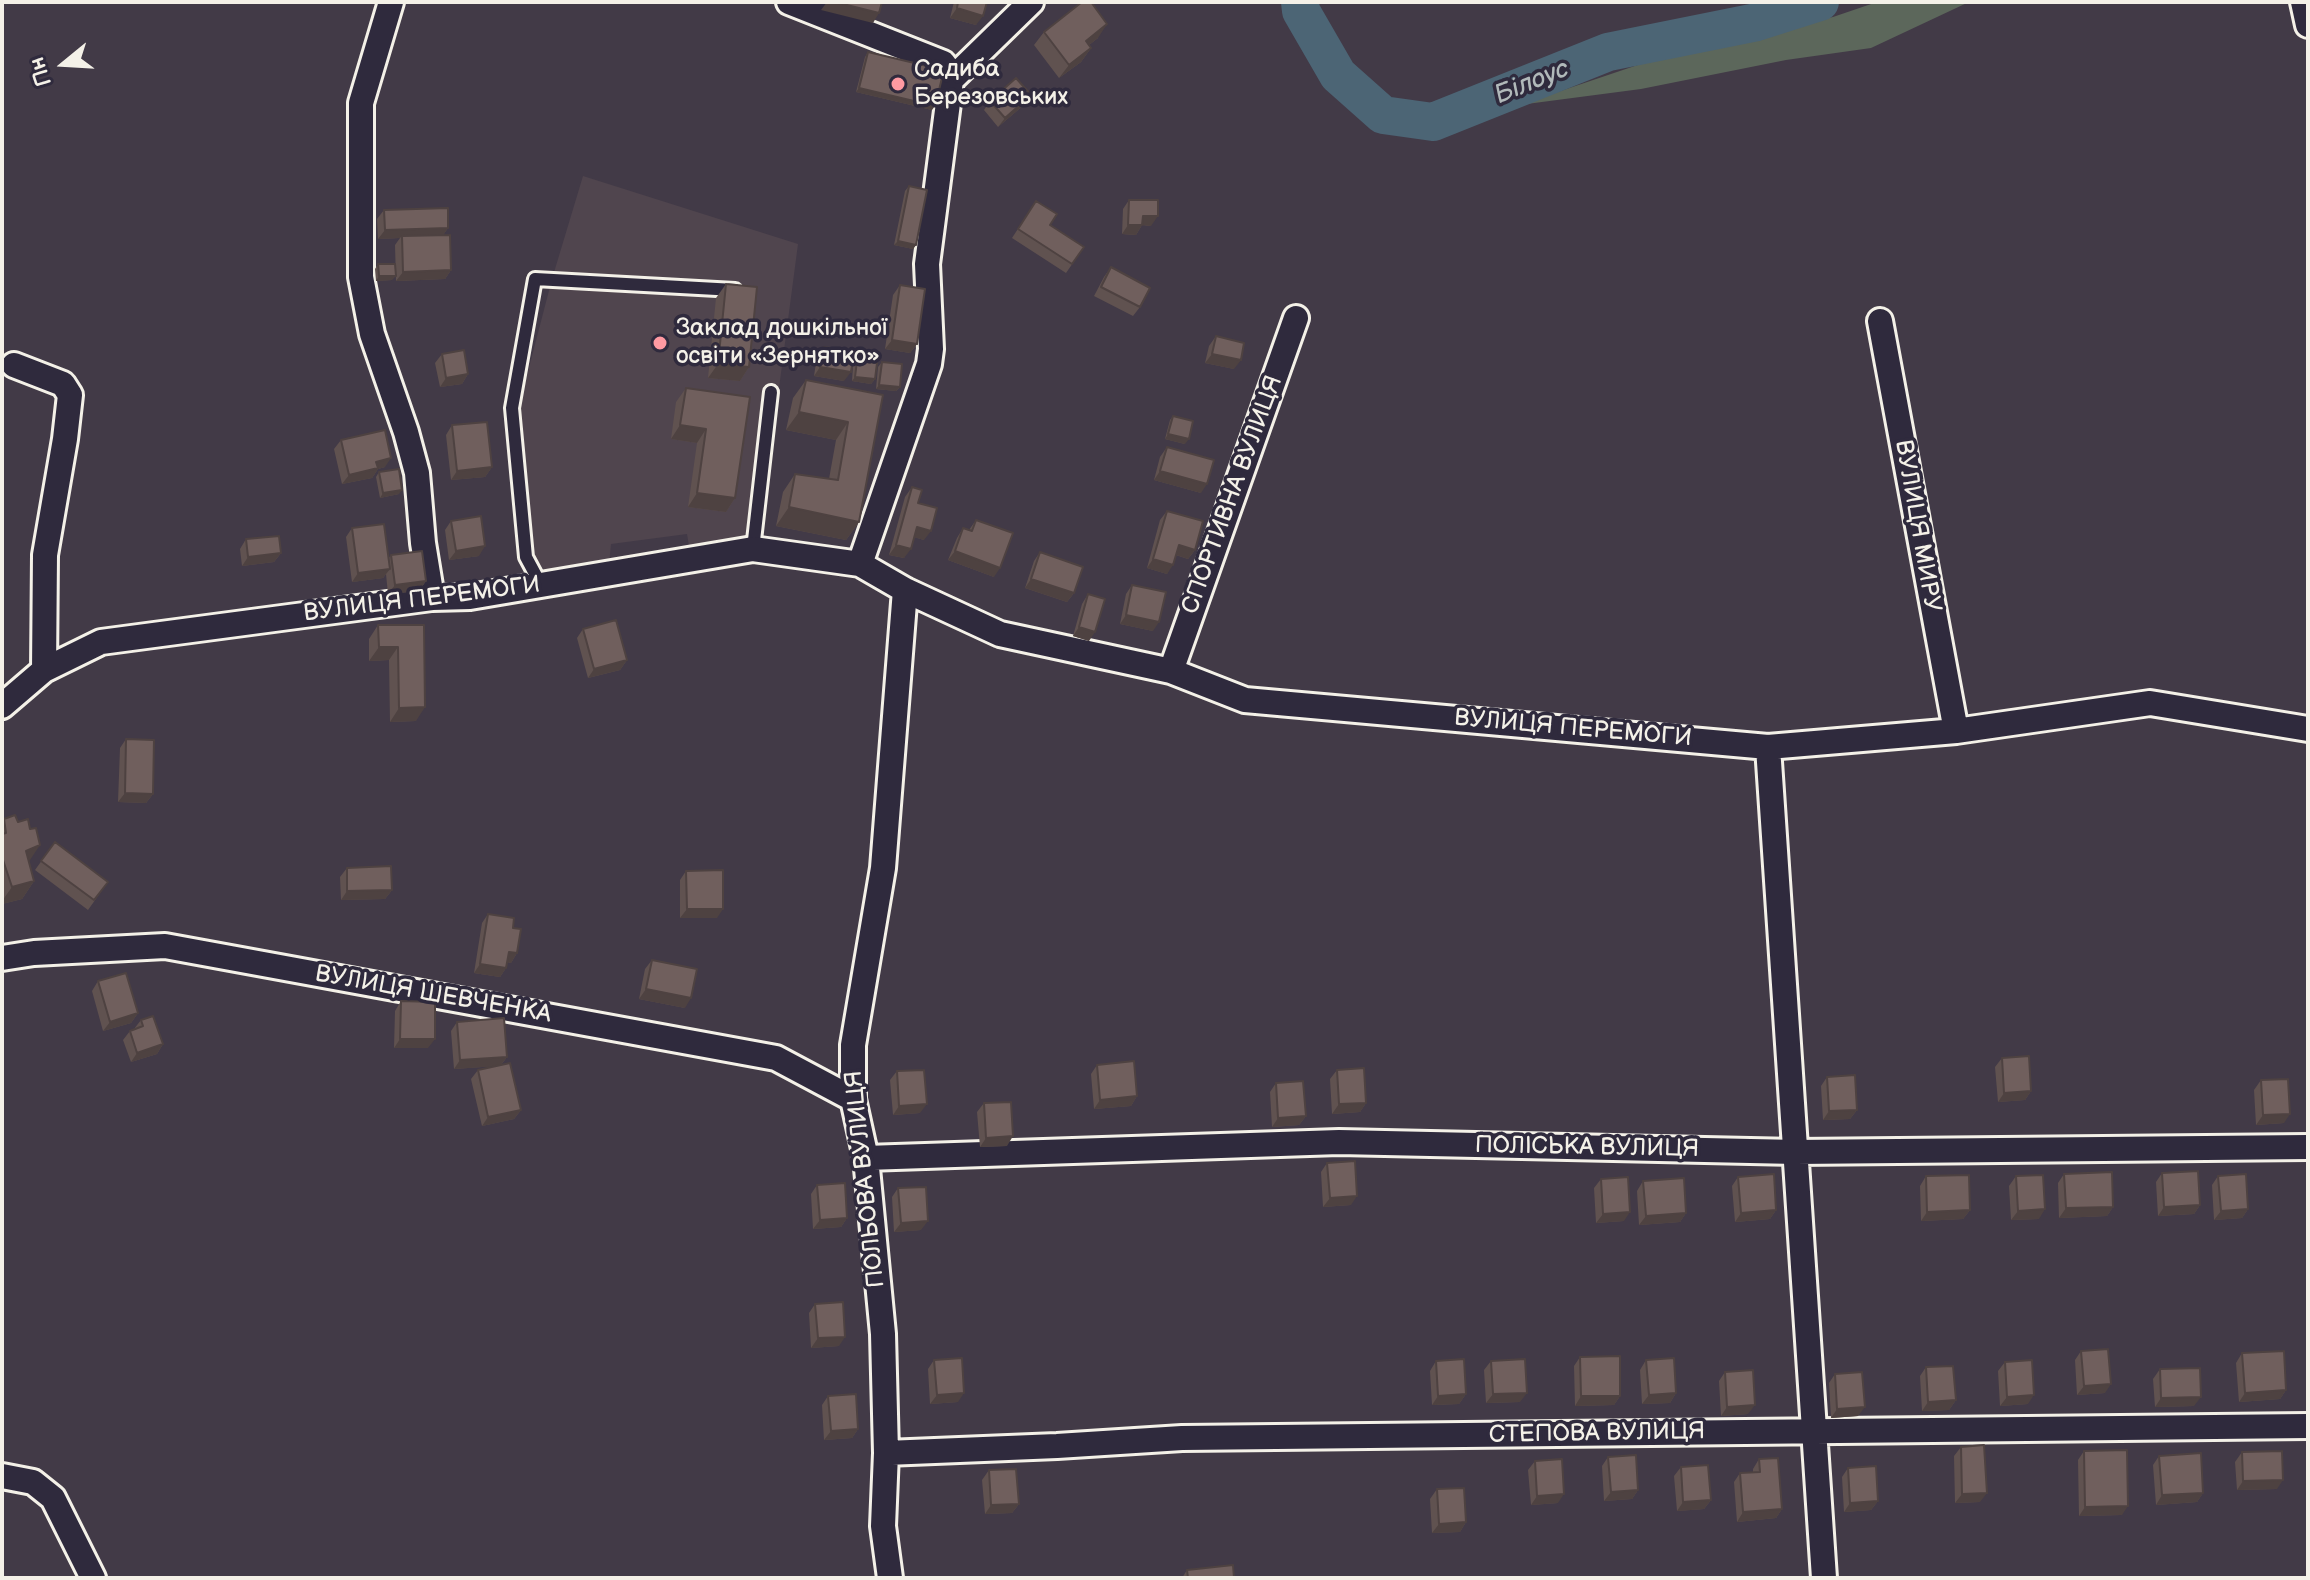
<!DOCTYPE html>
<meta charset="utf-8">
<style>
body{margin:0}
#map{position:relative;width:2310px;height:1580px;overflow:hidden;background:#423a47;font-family:"Balsamiq Sans",sans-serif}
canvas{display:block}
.frame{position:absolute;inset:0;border:4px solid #f4f1e8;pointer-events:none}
.north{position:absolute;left:24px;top:24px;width:80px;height:80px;-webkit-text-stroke:6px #2f2a3d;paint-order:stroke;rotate:252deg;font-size:22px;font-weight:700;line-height:32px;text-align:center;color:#f4f1e8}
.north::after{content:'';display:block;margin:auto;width:28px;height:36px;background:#f4f1e8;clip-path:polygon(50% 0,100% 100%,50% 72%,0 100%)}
</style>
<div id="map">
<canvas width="2310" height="1580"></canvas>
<div class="frame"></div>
<div class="north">Пн</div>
</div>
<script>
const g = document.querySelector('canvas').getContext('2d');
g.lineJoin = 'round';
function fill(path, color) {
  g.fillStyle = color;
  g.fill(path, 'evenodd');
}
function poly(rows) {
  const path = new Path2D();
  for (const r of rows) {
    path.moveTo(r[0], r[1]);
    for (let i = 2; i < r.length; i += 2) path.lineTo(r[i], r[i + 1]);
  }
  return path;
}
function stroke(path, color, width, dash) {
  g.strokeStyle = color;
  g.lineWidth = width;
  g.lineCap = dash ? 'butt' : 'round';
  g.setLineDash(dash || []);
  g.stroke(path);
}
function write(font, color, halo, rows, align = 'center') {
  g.font = font + ' "Balsamiq Sans",sans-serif';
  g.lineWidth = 7;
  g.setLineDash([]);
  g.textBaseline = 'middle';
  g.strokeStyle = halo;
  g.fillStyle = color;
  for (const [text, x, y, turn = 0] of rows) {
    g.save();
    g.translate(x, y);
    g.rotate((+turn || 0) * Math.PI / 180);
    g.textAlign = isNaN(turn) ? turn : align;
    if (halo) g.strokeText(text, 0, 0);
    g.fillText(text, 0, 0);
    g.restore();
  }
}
fill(poly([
 [583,176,798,244,759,540,690,552,687,534,611,544,609,565,546,573,532,553,519,406,552,279]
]), '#50454e');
fill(poly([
 [1877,2,1969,2,1871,48,1786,60,1641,89,1519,105,1697,45,1833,17]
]), '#5c675b');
stroke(poly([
 [1300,2,1301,11,1338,75,1383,115,1433,122,1608,52,1757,22,1820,2]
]), '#4c6575', 38);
const lane = poly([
 [753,549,771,392],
 [541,585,526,557,512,408,535,279,735,290]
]);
const street = poly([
 [391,2,361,103,361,277,372,334,406,432,417,473,423,543,432,598],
 [789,2,943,63,949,71,951,80,1031,2],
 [2303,2,2308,25],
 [1880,321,1956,731],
 [14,365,63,384,70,395,65,439,45,555,44,670],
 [860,564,929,364,931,349,927,264,951,80],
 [1171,671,1296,318],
 [2,706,44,670,101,642,432,598,470,597,753,549,860,564,905,590,1000,634,1171,671,1245,700,1768,747,1956,731,2150,703,2308,729],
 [1768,747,1824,1578],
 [2,958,34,953,165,946,776,1058,853,1099],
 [866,1158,1339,1142,1796,1152,2308,1147],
 [886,1453,1057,1446,1182,1438,2308,1426],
 [2,1476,33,1482,53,1498,93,1578],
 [890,1578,883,1526,886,1453,883,1334,866,1158,853,1099,853,1045,883,868,905,590]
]);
stroke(lane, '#f4f1e8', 18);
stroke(street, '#f4f1e8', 30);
stroke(lane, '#2f2a3d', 12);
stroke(street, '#2f2a3d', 24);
fill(poly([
 [954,2,987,2,976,25,950,18],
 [1044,32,1098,38,1089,45,1091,48,1081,62,1059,78,1034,45],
 [868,52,932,110,856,92,865,57],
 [990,101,1025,104,998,127,984,110],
 [909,186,916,245,913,249,894,245,905,191],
 [1129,200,1151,226,1142,225,1136,235,1122,234,1123,209],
 [1036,201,1050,225,1084,247,1066,273,1012,238],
 [384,210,448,228,443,235,451,270,445,279,396,281,395,245,400,238,378,239,377,219],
 [378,264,392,280,376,281,375,269],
 [1111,267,1140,307,1133,316,1094,296,1104,277],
 [726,284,749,367,740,381,708,378,716,298],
 [900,285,917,344,910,353,885,349,893,295],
 [1216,336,1234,369,1205,363,1209,346],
 [824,347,844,381,814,376,817,356],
 [442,354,468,374,462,384,440,387,435,363],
 [857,361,875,379,871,384,852,381,853,366],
 [882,362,900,387,896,391,876,389,878,367],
 [806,380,883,395,859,522,846,540,776,526,783,492,795,474,829,479,836,440,786,430,793,398],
 [686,388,750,397,735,498,726,512,688,507,697,443,671,439,676,402],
 [1173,416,1185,444,1165,439,1170,420],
 [452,425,492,467,485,477,451,480,446,435],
 [341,440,385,467,378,469,372,478,342,484,334,449],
 [1167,447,1201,493,1154,480,1160,457],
 [379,472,399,494,380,498,376,477],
 [912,487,918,503,924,540,914,537,904,558,889,555,905,497],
 [1167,511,1195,550,1188,559,1176,555,1167,574,1147,568,1160,520],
 [976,520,994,577,948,560,957,538,963,528,969,530],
 [451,521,479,556,449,560,445,530],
 [352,528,388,559,391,555,426,581,419,591,388,594,386,574,383,578,352,582,346,537],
 [246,539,281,553,274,562,242,566,240,549],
 [1040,552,1074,593,1067,602,1025,588,1034,561],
 [1132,585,1153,631,1120,624,1126,594],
 [1088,594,1089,641,1073,636,1082,604],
 [378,625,424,625,416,721,390,722,389,660,369,661,369,639],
 [583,629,627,660,620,670,588,678,577,638],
 [126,739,153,794,146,803,118,802,120,748],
 [4,819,29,861,34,881,22,899,2,904,2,821],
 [55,842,108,882,88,910,35,870],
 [347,868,392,890,385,899,341,900,340,877],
 [686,871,717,918,680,918,680,880],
 [488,914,513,928,517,953,511,963,507,962,506,968,500,977,474,973,482,923],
 [652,960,685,1008,639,999,645,969],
 [98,981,138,1013,131,1023,103,1031,92,991],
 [401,1001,428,1048,394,1048,395,1011],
 [141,1020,163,1044,157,1054,131,1062,123,1040,130,1031,134,1029],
 [457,1022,507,1057,501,1065,521,1110,514,1119,482,1126,471,1079,478,1070,496,1066,454,1069,451,1031],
 [2002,1058,2031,1091,2025,1100,1998,1102,1995,1067],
 [1097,1065,1137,1096,1131,1106,1094,1109,1091,1074],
 [1337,1070,1366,1103,1360,1112,1332,1114,1330,1079],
 [897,1071,920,1113,893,1115,890,1080],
 [1827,1077,1857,1110,1850,1119,1823,1120,1821,1086],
 [2261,1080,2284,1123,2256,1125,2254,1090],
 [1276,1083,1306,1116,1299,1125,1272,1127,1270,1092],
 [984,1103,1007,1146,980,1147,977,1112],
 [1327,1163,1351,1205,1323,1207,1321,1172],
 [2162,1173,2200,1205,2194,1214,2158,1216,2156,1182],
 [2064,1174,2113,1207,2107,1216,2059,1218,2058,1183],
 [1926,1176,1970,1210,1963,1219,1921,1221,1920,1186],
 [2016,1176,2039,1219,2011,1220,2009,1186],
 [2218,1176,2248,1209,2242,1218,2214,1220,2212,1185],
 [1738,1177,1776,1210,1770,1219,1735,1222,1732,1186],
 [1601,1179,1624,1221,1596,1223,1594,1188],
 [1643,1181,1686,1213,1680,1222,1639,1225,1637,1191],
 [817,1185,847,1218,841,1227,813,1229,811,1194],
 [898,1188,921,1230,894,1232,892,1197],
 [815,1304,839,1346,811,1348,809,1313],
 [2081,1351,2105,1393,2077,1395,2075,1360],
 [2242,1353,2286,1390,2280,1399,2239,1402,2236,1363],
 [1580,1357,1620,1396,1614,1405,1575,1406,1574,1366],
 [934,1360,958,1402,930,1404,928,1369],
 [1646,1360,1676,1393,1670,1403,1642,1404,1640,1370],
 [1436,1361,1466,1394,1459,1404,1432,1405,1430,1371],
 [1491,1361,1520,1402,1486,1403,1484,1370],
 [2005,1362,2028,1404,2000,1406,1998,1371],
 [1926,1367,1956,1400,1949,1410,1922,1411,1920,1376],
 [2160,1369,2194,1406,2155,1407,2153,1379],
 [1725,1372,1748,1414,1721,1416,1719,1381],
 [1835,1374,1858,1416,1831,1418,1829,1383],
 [828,1396,858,1429,852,1438,824,1440,822,1405],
 [1961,1447,1980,1502,1955,1503,1954,1456],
 [2084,1451,2122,1515,2079,1516,2078,1460],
 [2242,1452,2277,1489,2237,1490,2235,1462],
 [2159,1456,2203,1493,2197,1502,2156,1505,2153,1465],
 [1608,1457,1638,1490,1632,1499,1604,1501,1602,1466],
 [1759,1459,1782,1509,1776,1518,1737,1522,1734,1482,1740,1473,1753,1472,1753,1469],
 [1535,1461,1558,1503,1531,1505,1528,1470],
 [1681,1467,1711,1500,1704,1509,1677,1511,1674,1476],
 [1848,1468,1878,1501,1871,1510,1844,1512,1842,1477],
 [989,1470,1019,1504,1012,1513,985,1514,982,1480],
 [1437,1489,1466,1522,1460,1532,1432,1533,1430,1499],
 [1187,1570,1188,1578,1182,1578]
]), '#605250');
fill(poly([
 [827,2,835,2,879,13,873,23,821,10],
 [957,8,983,16,976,25,950,18],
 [1107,24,1098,38,1076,55,1086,41],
 [1091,48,1081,62,1059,78,1069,65],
 [859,88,935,106,932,110,856,92],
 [1031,95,1025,104,998,127,1005,118],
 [1143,216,1158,216,1151,226,1142,225,1136,235,1122,234,1128,225],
 [448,228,442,237,402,236,400,238,378,239,385,230],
 [898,241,916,245,913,249,894,245],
 [451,270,445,279,396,281,403,272],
 [379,276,396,276,392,280,376,281],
 [892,340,917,344,910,353,885,349],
 [1212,354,1241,360,1234,369,1205,363],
 [718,364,749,367,740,381,708,378],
 [820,367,851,372,844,381,814,376],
 [468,374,462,384,440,387,446,378],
 [855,377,875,379,871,384,852,381],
 [879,385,900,387,896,391,876,389],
 [799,412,848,422,836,440,786,430],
 [680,425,706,429,697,443,671,439],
 [1168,434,1189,439,1185,444,1165,439],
 [391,458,385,467,378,469,372,478,342,484,349,475,376,462],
 [492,467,485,477,451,480,457,471],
 [1160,471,1207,484,1201,493,1154,480],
 [402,490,399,494,380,498,383,493],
 [697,493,735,498,726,512,688,507],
 [789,507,859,522,846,540,776,526],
 [917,527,931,531,924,540,910,536],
 [896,545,911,549,904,558,889,555],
 [1179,545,1195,550,1188,559,1173,554],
 [485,546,479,556,449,560,456,551],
 [955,551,1000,568,994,577,948,560],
 [281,553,274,562,242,566,248,557],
 [1153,559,1173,565,1167,574,1147,568],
 [390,569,383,578,352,582,358,573],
 [1031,579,1074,593,1067,602,1025,588],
 [426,581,419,591,388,594,395,585],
 [1126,615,1159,622,1153,631,1120,624],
 [1079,627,1095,632,1089,641,1073,636],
 [379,647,398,647,389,660,369,661],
 [627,660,620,670,588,678,594,669],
 [425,707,416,721,390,722,399,708],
 [125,793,153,794,146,803,118,802],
 [40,845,28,863,26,851],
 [34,881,22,899,2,904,2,901,12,887],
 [392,890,385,899,341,900,347,891],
 [687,909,723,909,717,918,680,918],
 [509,952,517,953,511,963,502,961],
 [480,964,506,968,500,977,474,973],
 [646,989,691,998,685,1008,639,999],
 [138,1013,131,1023,103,1031,110,1022],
 [400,1039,435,1039,428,1048,394,1048],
 [163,1044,157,1054,131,1062,137,1053],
 [507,1057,500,1066,454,1069,460,1060],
 [2031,1091,2025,1100,1998,1102,2004,1093],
 [1137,1096,1131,1106,1094,1109,1100,1100],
 [1366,1103,1360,1112,1332,1114,1339,1104],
 [927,1104,920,1113,893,1115,899,1106],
 [521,1110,514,1119,482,1126,488,1117],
 [1857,1110,1850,1119,1823,1120,1829,1111],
 [2290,1114,2284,1123,2256,1125,2263,1115],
 [1306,1116,1299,1125,1272,1127,1278,1118],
 [1013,1136,1007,1146,980,1147,986,1138],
 [1357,1196,1351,1205,1323,1207,1330,1198],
 [2200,1205,2194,1214,2158,1216,2164,1207],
 [2113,1207,2107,1216,2059,1218,2066,1208],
 [2045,1209,2039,1219,2011,1220,2018,1211],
 [2248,1209,2242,1218,2214,1220,2221,1211],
 [1776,1210,1770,1219,1735,1222,1741,1213],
 [1970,1210,1963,1219,1921,1221,1927,1212],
 [1630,1212,1624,1221,1596,1223,1603,1214],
 [1686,1213,1680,1222,1639,1225,1646,1216],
 [847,1218,841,1227,813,1229,820,1220],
 [928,1221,921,1230,894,1232,901,1223],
 [845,1337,839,1346,811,1348,818,1338],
 [2111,1384,2105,1393,2077,1395,2084,1386],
 [2286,1390,2280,1399,2239,1402,2245,1393],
 [964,1393,958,1402,930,1404,937,1395],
 [1527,1393,1520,1402,1486,1403,1493,1394],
 [1676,1393,1670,1403,1642,1404,1649,1395],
 [1466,1394,1459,1404,1432,1405,1438,1396],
 [2034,1395,2028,1404,2000,1406,2007,1397],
 [1581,1396,1620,1396,1614,1405,1575,1406],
 [2201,1397,2194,1406,2155,1407,2161,1398],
 [1956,1400,1949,1410,1922,1411,1928,1402],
 [1755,1405,1748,1414,1721,1416,1727,1407],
 [1865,1407,1858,1416,1831,1418,1837,1409],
 [858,1429,852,1438,824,1440,831,1431],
 [2283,1480,2277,1489,2237,1490,2243,1481],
 [1638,1490,1632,1499,1604,1501,1611,1492],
 [1987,1493,1980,1502,1955,1503,1962,1494],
 [2203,1493,2197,1502,2156,1505,2162,1495],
 [1564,1494,1558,1503,1531,1505,1537,1496],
 [1711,1500,1704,1509,1677,1511,1683,1502],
 [1878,1501,1871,1510,1844,1512,1850,1503],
 [1019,1504,1012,1513,985,1514,991,1505],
 [2128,1506,2122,1515,2079,1516,2085,1507],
 [1782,1509,1776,1518,1737,1522,1743,1512],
 [1466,1522,1460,1532,1432,1533,1439,1524]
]), '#4e4241');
const building = poly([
 [835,2,882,2,879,13,835,2],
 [958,2,987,2,983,16,957,8,958,2],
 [1082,2,1091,2,1107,24,1086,41,1091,48,1069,65,1044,32,1082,2],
 [868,52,944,70,935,106,859,88,868,52],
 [1016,78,1031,95,1005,118,990,101,1016,78],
 [909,186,927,190,916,245,898,241,909,186],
 [1129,200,1158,200,1158,216,1143,216,1142,225,1128,225,1129,200],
 [1036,201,1057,214,1050,225,1084,247,1072,264,1018,229,1036,201],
 [448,208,448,228,385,230,384,210,448,208],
 [450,235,451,270,403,272,402,236,450,235],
 [378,264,395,264,396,276,379,276,378,264],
 [1111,267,1150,288,1140,307,1101,287,1111,267],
 [726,284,757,287,749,367,718,364,726,284],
 [900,285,925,289,917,344,892,340,900,285],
 [1216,336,1244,343,1241,360,1212,354,1216,336],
 [824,347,854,352,851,372,820,367,824,347],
 [464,350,468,374,446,378,442,354,464,350],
 [857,361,877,363,875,379,855,377,857,361],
 [882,362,902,364,900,387,879,385,882,362],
 [806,380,883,395,859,522,789,507,795,474,838,480,848,422,799,412,806,380],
 [686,388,750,397,735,498,697,493,706,429,680,425,686,388],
 [1173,416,1193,421,1189,439,1168,434,1173,416],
 [487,422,492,467,457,471,452,425,487,422],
 [385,430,391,458,376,462,378,468,349,475,341,440,385,430],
 [1167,447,1214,460,1207,484,1160,471,1167,447],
 [399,469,402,490,383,493,379,472,399,469],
 [912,487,922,490,918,503,937,508,931,531,917,527,911,549,896,545,912,487],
 [1167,511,1203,521,1195,550,1179,545,1173,565,1153,559,1167,511],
 [481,516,485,546,456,551,451,521,481,516],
 [976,520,1013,533,1000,568,955,551,963,528,972,531,976,520],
 [384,524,390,569,358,573,352,528,384,524],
 [279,536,281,553,248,557,246,539,279,536],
 [422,551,426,581,395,585,391,555,422,551],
 [1040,552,1083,567,1074,593,1031,579,1040,552],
 [1132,585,1166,592,1159,622,1126,615,1132,585],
 [1088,594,1105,599,1095,632,1079,627,1088,594],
 [616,620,627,660,594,669,583,629,616,620],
 [378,625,424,625,425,707,399,708,398,647,379,647,378,625],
 [126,739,154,740,153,794,125,793,126,739],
 [15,815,18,822,28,819,30,829,36,828,40,845,26,851,34,881,12,887,2,857,2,834,6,833,4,819,15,815],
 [55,842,108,882,94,900,41,861,55,842],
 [391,866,392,890,347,891,347,868,391,866],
 [723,870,723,909,687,909,686,871,723,870],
 [488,914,514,918,513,928,521,929,517,953,509,952,506,968,480,964,488,914],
 [652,960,697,969,691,998,646,989,652,960],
 [126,973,138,1013,110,1022,98,981,126,973],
 [401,1001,435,1002,435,1039,400,1039,401,1001],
 [153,1016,163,1044,137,1053,130,1031,143,1026,141,1020,153,1016],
 [504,1018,507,1057,460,1060,457,1022,504,1018],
 [2029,1056,2031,1091,2004,1093,2002,1058,2029,1056],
 [1134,1061,1137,1096,1100,1100,1097,1065,1134,1061],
 [510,1063,521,1110,488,1117,478,1070,510,1063],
 [1364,1068,1366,1103,1339,1104,1337,1070,1364,1068],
 [924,1070,927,1104,899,1106,897,1071,924,1070],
 [1855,1075,1857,1110,1829,1111,1827,1077,1855,1075],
 [2288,1079,2290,1114,2263,1115,2261,1080,2288,1079],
 [1303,1081,1306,1116,1278,1118,1276,1083,1303,1081],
 [1011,1102,1013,1136,986,1138,984,1103,1011,1102],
 [1355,1161,1357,1196,1330,1198,1327,1163,1355,1161],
 [2198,1171,2200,1205,2164,1207,2162,1173,2198,1171],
 [2112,1172,2113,1207,2066,1208,2064,1174,2112,1172],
 [1774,1174,1776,1210,1741,1213,1738,1177,1774,1174],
 [2246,1174,2248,1209,2221,1211,2218,1176,2246,1174],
 [1969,1175,1970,1210,1927,1212,1926,1176,1969,1175],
 [2043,1175,2045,1209,2018,1211,2016,1176,2043,1175],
 [1628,1177,1630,1212,1603,1214,1601,1179,1628,1177],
 [1684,1178,1686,1213,1646,1216,1643,1181,1684,1178],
 [845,1183,847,1218,820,1220,817,1185,845,1183],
 [926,1187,928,1221,901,1223,898,1188,926,1187],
 [843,1302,845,1337,818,1338,815,1304,843,1302],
 [2108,1349,2111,1384,2084,1386,2081,1351,2108,1349],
 [2284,1351,2286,1390,2245,1393,2242,1353,2284,1351],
 [1620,1356,1620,1396,1581,1396,1580,1357,1620,1356],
 [962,1358,964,1393,937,1395,934,1360,962,1358],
 [1674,1358,1676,1393,1649,1395,1646,1360,1674,1358],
 [1464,1359,1466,1394,1438,1396,1436,1361,1464,1359],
 [1525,1359,1527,1393,1493,1394,1491,1361,1525,1359],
 [2032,1360,2034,1395,2007,1397,2005,1362,2032,1360],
 [1953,1366,1956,1400,1928,1402,1926,1367,1953,1366],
 [2200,1368,2201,1397,2161,1398,2160,1369,2200,1368],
 [1753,1370,1755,1405,1727,1407,1725,1372,1753,1370],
 [1862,1372,1865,1407,1837,1409,1835,1374,1862,1372],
 [856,1394,858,1429,831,1431,828,1396,856,1394],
 [1984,1445,1987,1493,1962,1494,1961,1447,1984,1445],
 [2127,1450,2128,1506,2085,1507,2084,1451,2127,1450],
 [2282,1451,2283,1480,2243,1481,2242,1452,2282,1451],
 [2201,1453,2203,1493,2162,1495,2159,1456,2201,1453],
 [1636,1455,1638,1490,1611,1492,1608,1457,1636,1455],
 [1778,1458,1782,1509,1743,1512,1740,1473,1760,1472,1759,1459,1778,1458],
 [1562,1459,1564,1494,1537,1496,1535,1461,1562,1459],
 [1708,1465,1711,1500,1683,1502,1681,1467,1708,1465],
 [1876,1466,1878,1501,1850,1503,1848,1468,1876,1466],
 [1016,1469,1019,1504,991,1505,989,1470,1016,1469],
 [1464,1488,1466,1522,1439,1524,1437,1489,1464,1488],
 [1233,1565,1234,1578,1188,1578,1187,1570,1233,1565]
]);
fill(building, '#705f5d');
stroke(building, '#4e4241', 2);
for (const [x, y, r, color] of [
 [898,84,8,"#ff9aa2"],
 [660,343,8,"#ff9aa2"]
]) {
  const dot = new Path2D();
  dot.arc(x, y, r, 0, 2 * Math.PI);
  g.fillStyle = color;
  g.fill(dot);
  stroke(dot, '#2f2a3d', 3);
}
write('24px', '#f4f1e8', '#2f2a3d', [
 ["Садиба",914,70],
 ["Березовських",914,98],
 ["Заклад дошкільної",676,329],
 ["освіти «Зернятко»",676,357]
], 'left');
write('24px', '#f4f1e8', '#2f2a3d', [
 ["СПОРТИВНА ВУЛИЦЯ",1233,495,-70],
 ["ВУЛИЦЯ МИРУ",1917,526,80],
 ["ВУЛИЦЯ ПЕРЕМОГИ",422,600,-7],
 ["ВУЛИЦЯ ПЕРЕМОГИ",1573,729,5],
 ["ВУЛИЦЯ ШЕВЧЕНКА",433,995,10],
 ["ПОЛІСЬКА ВУЛИЦЯ",1587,1148,1],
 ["ПОЛЬОВА ВУЛИЦЯ",866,1179,-96],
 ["СТЕПОВА ВУЛИЦЯ",1597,1434,-1]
]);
write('italic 26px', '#b1b9ba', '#2f2a3d', [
 ["Білоус",1532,83,-22]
]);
</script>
